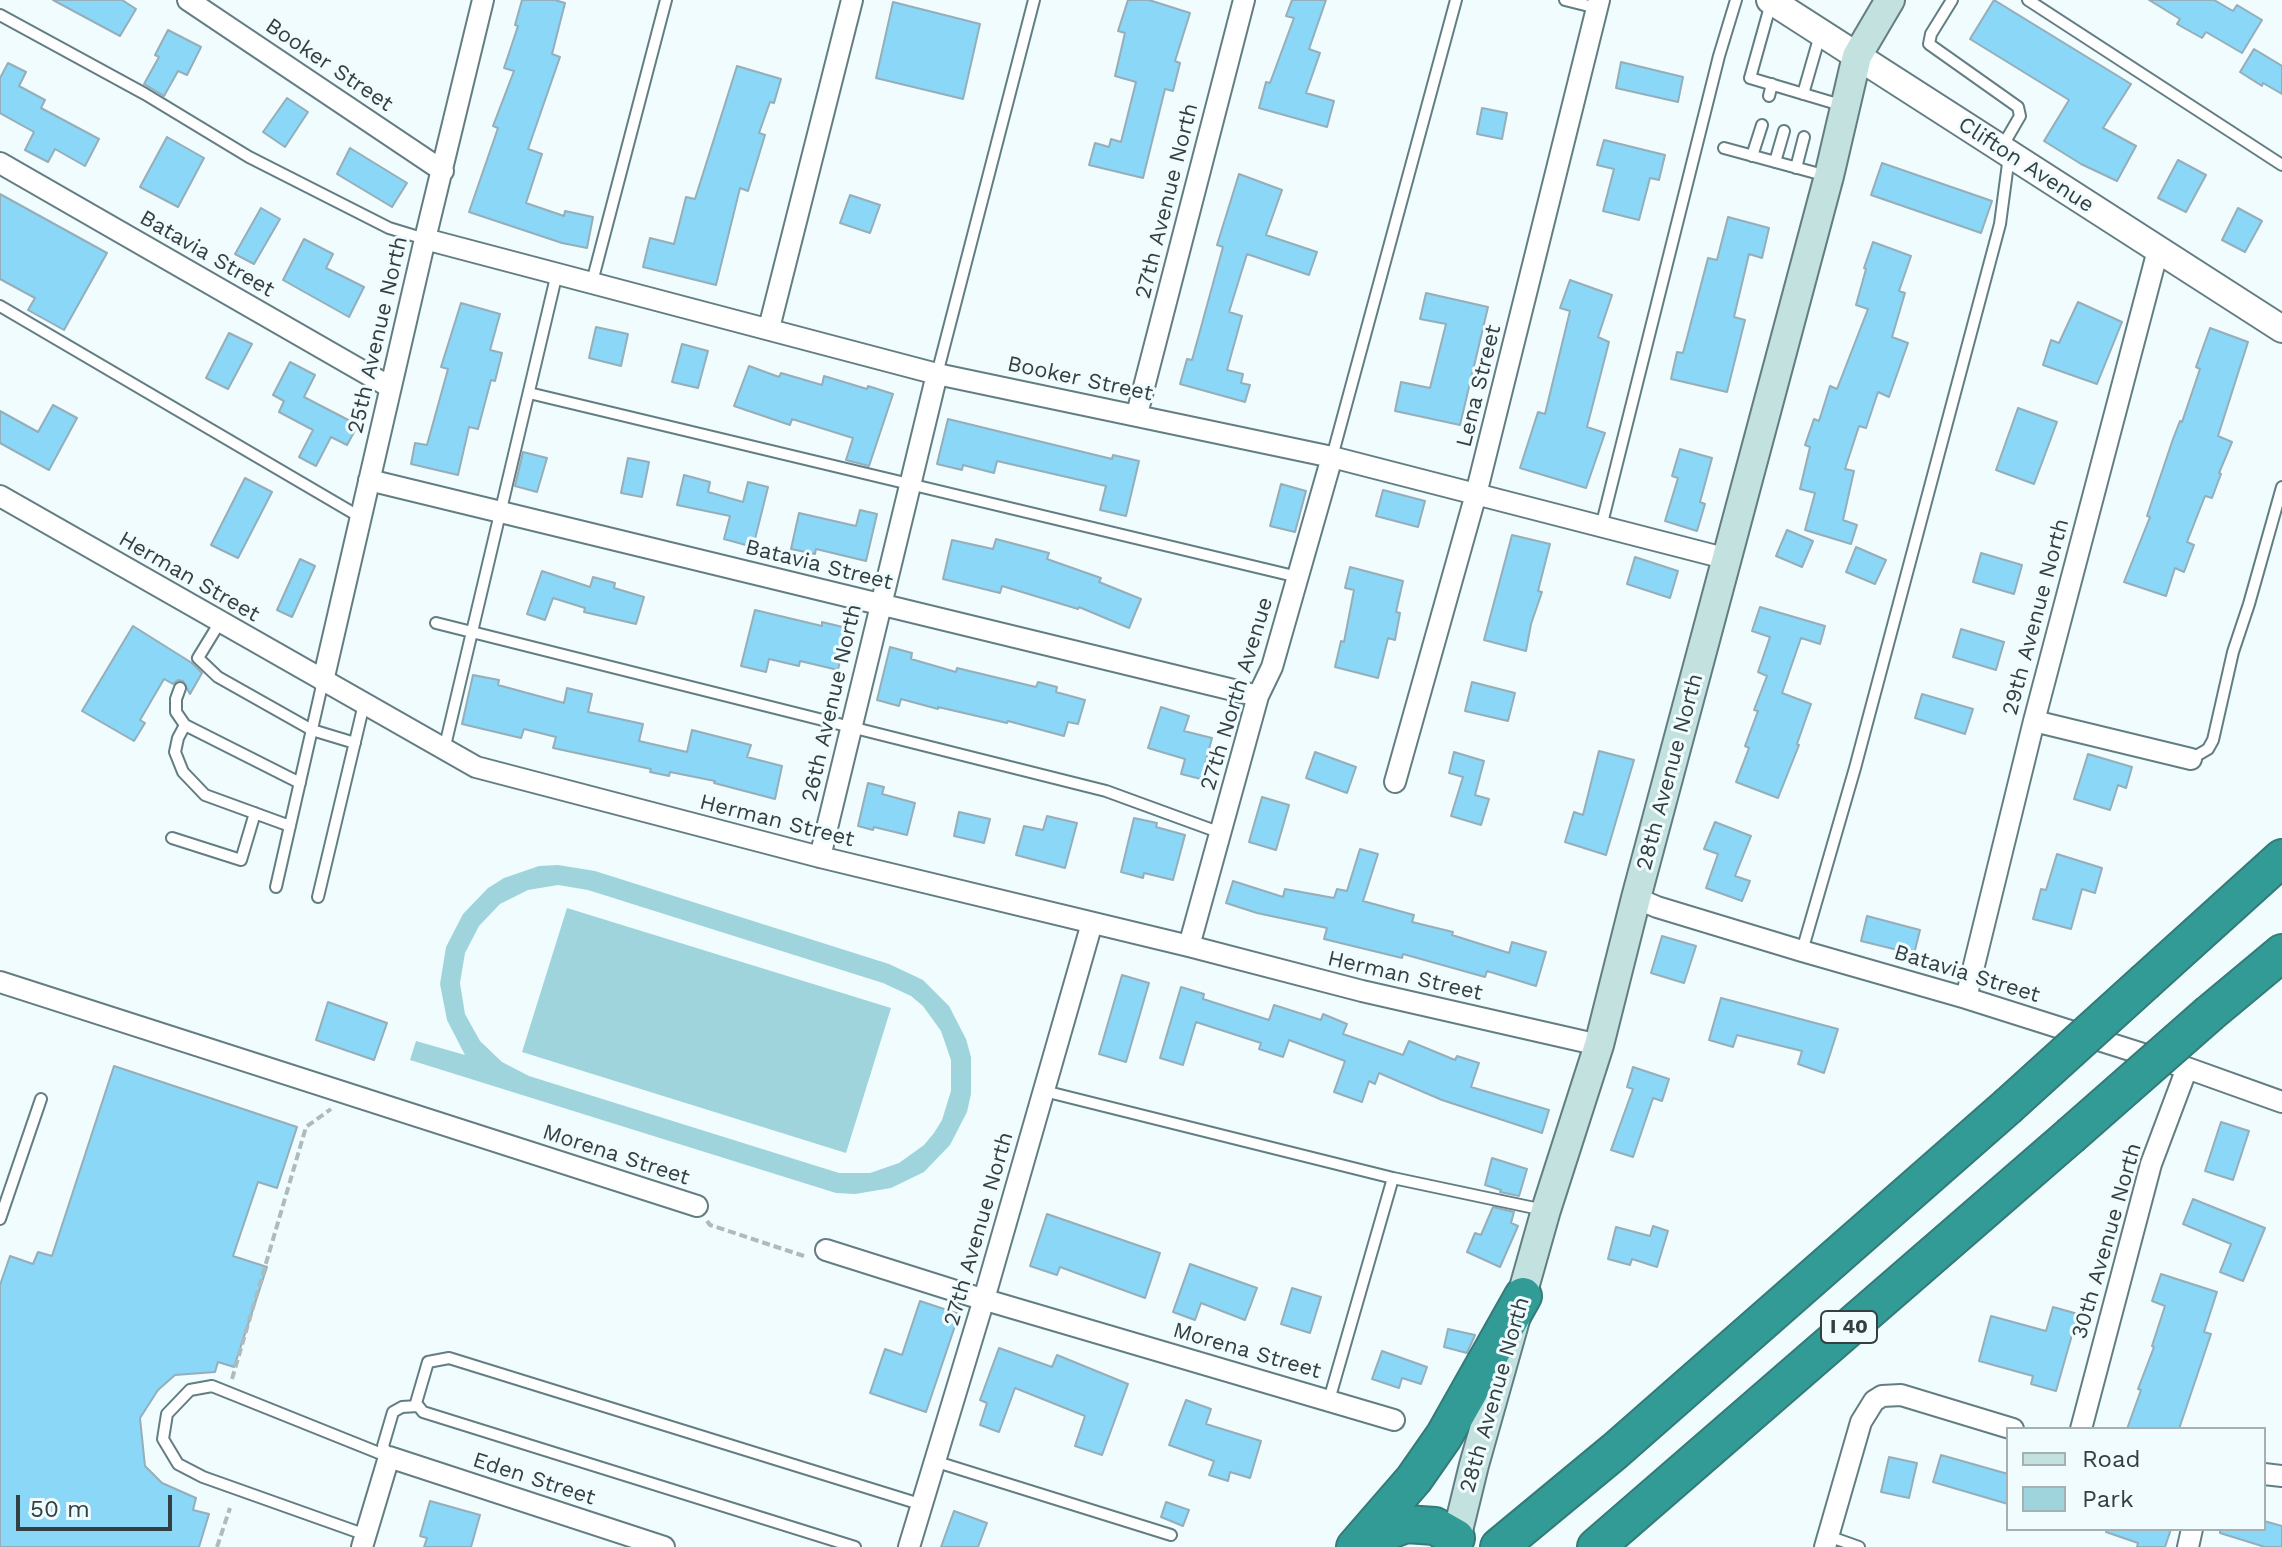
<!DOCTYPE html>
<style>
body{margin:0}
#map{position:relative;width:2282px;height:1547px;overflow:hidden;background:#f0fcfe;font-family:"Work Sans",sans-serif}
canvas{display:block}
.legend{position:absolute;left:2006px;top:1427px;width:260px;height:104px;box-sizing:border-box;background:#f0fcfe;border:2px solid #a4b0b2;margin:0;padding:10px 14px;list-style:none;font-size:24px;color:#333f41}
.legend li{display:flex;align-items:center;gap:16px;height:40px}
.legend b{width:40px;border:2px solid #a4b0b2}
.scale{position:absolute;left:16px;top:1495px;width:156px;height:36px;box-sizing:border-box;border:4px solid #333f41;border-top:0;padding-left:10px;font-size:24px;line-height:28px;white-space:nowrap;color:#333f41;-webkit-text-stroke:6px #f0fcfe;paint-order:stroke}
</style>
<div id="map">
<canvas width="2282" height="1547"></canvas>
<ul class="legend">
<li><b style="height:10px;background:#c2e1df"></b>Road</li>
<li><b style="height:22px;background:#9fd4dc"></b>Park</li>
</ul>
<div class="scale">50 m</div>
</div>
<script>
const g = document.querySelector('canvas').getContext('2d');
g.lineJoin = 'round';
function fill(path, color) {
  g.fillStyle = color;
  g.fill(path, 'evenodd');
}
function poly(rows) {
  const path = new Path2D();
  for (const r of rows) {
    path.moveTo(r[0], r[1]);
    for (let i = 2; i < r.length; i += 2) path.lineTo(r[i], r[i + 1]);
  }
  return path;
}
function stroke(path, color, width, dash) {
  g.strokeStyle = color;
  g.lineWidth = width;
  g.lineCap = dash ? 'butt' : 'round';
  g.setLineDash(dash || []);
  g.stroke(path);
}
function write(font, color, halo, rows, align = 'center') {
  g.font = font + ' "Work Sans",sans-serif';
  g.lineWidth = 6;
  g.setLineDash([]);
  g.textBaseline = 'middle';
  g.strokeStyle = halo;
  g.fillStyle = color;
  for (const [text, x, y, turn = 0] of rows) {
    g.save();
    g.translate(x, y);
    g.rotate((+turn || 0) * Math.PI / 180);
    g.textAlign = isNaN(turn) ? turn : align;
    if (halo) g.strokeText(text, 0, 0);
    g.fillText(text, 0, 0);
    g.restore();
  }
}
fill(poly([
 [558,865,595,871,889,964,923,980,949,1006,966,1039,971,1057,971,1094,967,1112,950,1145,924,1172,891,1188,855,1194,836,1193,410,1060,416,1041,465,1055,447,1020,440,984,446,947,463,914,488,888,504,878,539,866],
 [558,885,588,890,883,983,911,996,923,1006,941,1031,951,1060,951,1091,942,1120,934,1133,924,1145,899,1163,870,1173,839,1173,529,1076,502,1062,480,1041,465,1014,460,983,465,953,479,926,500,904,528,890],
 [567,908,891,1008,846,1153,522,1052]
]), '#9fd4dc');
const building = poly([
 [53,0,122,0,136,9,120,36,53,0],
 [522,0,555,0,565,3,552,54,560,57,528,149,542,154,526,203,564,216,565,211,593,217,587,248,562,243,469,212,498,128,493,126,514,71,504,68,518,26,515,25,522,0],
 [1128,0,1149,0,1190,13,1175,61,1180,63,1173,91,1165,89,1143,178,1089,165,1095,143,1109,147,1111,139,1121,142,1136,82,1115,76,1125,33,1118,31,1128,0],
 [1292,0,1326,0,1309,49,1320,53,1306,93,1334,101,1327,127,1259,108,1266,82,1270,83,1294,18,1286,16,1292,0],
 [1994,0,2131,84,2103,128,2136,146,2117,181,2081,164,2044,141,2069,100,1970,39,1994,0],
 [2149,0,2214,0,2233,11,2237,5,2262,20,2242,53,2206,32,2202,38,2177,24,2180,19,2149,0],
 [893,2,980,24,963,99,876,78,893,2],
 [168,30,201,47,187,75,178,71,164,96,144,84,159,57,155,55,168,30],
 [2254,49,2282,66,2282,94,2263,83,2262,86,2240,72,2254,49],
 [1621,62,1683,77,1678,102,1616,88,1621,62],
 [8,63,26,72,19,86,45,100,41,108,99,139,85,166,55,149,48,162,25,150,34,132,0,113,0,78,8,63],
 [737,66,781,79,774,103,770,102,759,133,765,135,748,191,740,188,716,285,643,267,650,238,674,244,686,197,695,199,737,66],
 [287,98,308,112,285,147,263,132,287,98],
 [1482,108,1507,113,1502,139,1477,134,1482,108],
 [167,137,204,158,178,207,140,187,167,137],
 [1604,140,1665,155,1659,180,1650,178,1639,220,1603,211,1614,169,1597,165,1604,140],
 [350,148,407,183,392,207,337,174,350,148],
 [2178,160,2206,175,2186,212,2158,198,2178,160],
 [1882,163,1992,201,1981,233,1871,195,1882,163],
 [1239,174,1282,190,1266,235,1317,252,1309,275,1247,254,1229,312,1242,316,1227,370,1243,374,1241,383,1250,385,1245,402,1180,384,1187,359,1192,360,1223,247,1217,245,1239,174],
 [0,194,107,253,64,330,28,310,35,298,0,279,0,194],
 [850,195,880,205,870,233,840,223,850,195],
 [261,208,280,219,254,264,235,254,261,208],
 [2238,208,2262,221,2245,252,2222,240,2238,208],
 [1728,217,1769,228,1762,258,1749,254,1734,317,1745,320,1727,392,1671,379,1677,352,1683,353,1708,258,1717,260,1728,217],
 [304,239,333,254,326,268,364,287,349,317,283,280,304,239],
 [1873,242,1911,256,1899,291,1905,293,1892,337,1908,343,1889,397,1878,392,1866,428,1859,426,1845,469,1854,471,1843,520,1857,525,1851,544,1805,530,1815,493,1800,489,1810,447,1805,445,1814,419,1819,421,1830,386,1837,389,1868,309,1856,305,1866,269,1864,268,1873,242],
 [1570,280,1612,295,1598,337,1609,342,1587,427,1605,433,1586,488,1520,468,1538,412,1545,414,1570,311,1560,308,1570,280],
 [1426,293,1488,307,1460,425,1395,411,1401,382,1430,388,1446,324,1420,319,1426,293],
 [2078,302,2122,322,2097,384,2043,365,2051,340,2059,343,2078,302],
 [461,303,500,314,490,350,502,353,495,381,491,380,478,429,469,427,458,475,411,464,415,443,427,445,448,369,441,367,461,303],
 [596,327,628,334,621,366,589,358,596,327],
 [2210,328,2248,342,2218,436,2232,442,2219,473,2221,474,2212,498,2205,496,2187,542,2194,545,2184,572,2175,568,2166,596,2124,582,2150,517,2147,516,2173,439,2180,421,2182,422,2200,369,2196,367,2210,328],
 [229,333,252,344,228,389,206,378,229,333],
 [682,344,708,351,698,388,672,382,682,344],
 [290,362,315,375,304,397,358,425,347,445,331,437,316,466,299,457,313,430,279,412,284,401,273,395,290,362],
 [749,366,779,377,781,373,822,385,824,376,867,389,868,386,893,394,869,466,846,460,853,438,792,419,790,425,734,406,749,366],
 [53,405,77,418,49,470,0,443,0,411,38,432,53,405],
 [2018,408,2057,422,2034,484,1996,470,2018,408],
 [948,419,1112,459,1113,455,1139,461,1126,516,1100,510,1106,486,997,461,994,473,963,465,962,470,937,464,948,419],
 [1680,449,1712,458,1700,502,1705,504,1697,531,1665,521,1678,478,1672,476,1680,449],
 [523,452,547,458,537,492,515,486,523,452],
 [628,458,649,462,642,497,621,493,628,458],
 [684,475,710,482,708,492,743,502,748,482,768,487,753,547,724,539,730,516,677,505,684,475],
 [245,478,272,492,238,558,211,545,245,478],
 [1281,484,1306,491,1295,532,1270,526,1281,484],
 [1383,490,1425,501,1418,527,1376,516,1383,490],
 [860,510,877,514,866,561,816,549,815,554,791,549,799,513,856,526,860,510],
 [1787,530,1813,541,1802,567,1776,556,1787,530],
 [1512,535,1550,544,1538,591,1542,592,1531,624,1526,651,1484,640,1512,535],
 [996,539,1049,553,1047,559,1101,578,1099,582,1141,599,1129,628,1079,607,1078,609,1002,586,1000,593,943,579,952,540,993,549,996,539],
 [1856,547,1886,560,1875,584,1846,572,1856,547],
 [1981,553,2022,565,2014,594,1973,582,1981,553],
 [1635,557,1678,571,1670,598,1627,584,1635,557],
 [300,559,315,566,292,617,277,610,300,559],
 [1350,567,1403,581,1396,612,1400,613,1395,640,1388,638,1378,678,1335,667,1341,641,1344,642,1354,590,1345,588,1350,567],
 [542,571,590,587,593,577,615,583,614,588,644,597,636,624,584,612,585,608,553,598,545,620,527,614,542,571],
 [1760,607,1825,626,1820,644,1801,638,1782,693,1811,704,1797,744,1799,745,1778,798,1736,782,1749,748,1745,746,1758,711,1754,710,1767,676,1758,672,1770,637,1752,631,1760,607],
 [755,610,822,626,822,622,847,628,838,670,800,661,799,666,769,659,766,672,741,666,755,610],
 [133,626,192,663,202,673,190,694,183,681,178,680,173,684,164,679,140,720,145,723,134,741,82,711,133,626],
 [1961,629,2004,642,1996,670,1953,657,1961,629],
 [890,647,912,653,911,659,956,672,957,668,1036,687,1038,682,1057,687,1056,692,1085,700,1078,724,1068,722,1064,736,1008,721,1007,723,938,707,938,709,901,699,899,706,877,700,890,647],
 [473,675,499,680,498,685,564,703,567,688,592,694,588,712,643,724,639,741,687,752,692,730,751,745,747,757,782,766,775,799,714,783,715,781,670,772,669,776,650,772,651,769,553,748,556,737,524,729,521,738,462,724,473,675],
 [1472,682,1515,693,1508,721,1465,711,1472,682],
 [1922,694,1973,709,1965,734,1915,718,1922,694],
 [1161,707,1189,716,1184,731,1212,738,1201,779,1181,774,1185,759,1148,748,1161,707],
 [1599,751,1634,760,1606,855,1565,842,1574,812,1583,815,1599,751],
 [1315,752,1356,767,1347,793,1306,778,1315,752],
 [1454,752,1484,761,1475,795,1489,799,1481,825,1451,816,1463,777,1449,773,1454,752],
 [2088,754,2132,767,2126,788,2118,785,2110,810,2074,799,2088,754],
 [868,783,884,787,882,794,915,803,907,835,874,827,873,830,858,826,868,783],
 [1262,797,1289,805,1276,850,1249,842,1262,797],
 [959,812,990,819,984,843,954,836,959,812],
 [1047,816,1077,823,1065,868,1016,855,1024,826,1043,830,1047,816],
 [1134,818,1157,823,1156,827,1185,835,1173,880,1144,873,1143,878,1121,872,1134,818],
 [1715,822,1751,836,1735,876,1750,881,1742,901,1706,888,1718,854,1704,849,1715,822],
 [1360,849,1378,854,1363,901,1414,915,1412,922,1453,932,1452,935,1509,953,1512,942,1546,952,1536,986,1487,971,1485,977,1403,954,1402,958,1324,939,1327,928,1257,913,1226,903,1233,881,1283,897,1285,889,1334,898,1337,889,1347,891,1360,849],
 [2057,854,2102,868,2095,893,2082,889,2071,929,2033,919,2041,889,2046,890,2057,854],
 [1867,916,1920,930,1914,954,1861,941,1867,916],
 [1662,936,1696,946,1684,983,1651,973,1662,936],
 [1122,975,1149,983,1126,1062,1099,1054,1122,975],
 [1181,987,1204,994,1203,999,1269,1020,1274,1005,1321,1020,1323,1014,1347,1024,1343,1034,1403,1055,1409,1041,1455,1060,1457,1056,1479,1063,1471,1087,1549,1110,1542,1133,1442,1100,1379,1073,1375,1084,1369,1081,1362,1102,1334,1092,1345,1061,1289,1040,1283,1057,1259,1049,1261,1043,1196,1022,1183,1065,1160,1058,1181,987],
 [1721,998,1838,1029,1824,1073,1798,1064,1802,1051,1737,1035,1733,1047,1709,1040,1721,998],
 [328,1002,387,1023,374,1060,316,1040,328,1002],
 [114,1066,297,1127,277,1188,258,1182,233,1256,267,1267,234,1367,218,1362,215,1372,175,1375,158,1390,140,1418,145,1466,162,1483,196,1498,193,1510,209,1514,199,1547,0,1547,0,1285,10,1256,33,1264,38,1252,52,1256,114,1066],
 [1633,1067,1669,1079,1662,1101,1653,1098,1633,1157,1611,1150,1633,1089,1627,1087,1633,1067],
 [2221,1122,2249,1131,2233,1180,2205,1171,2221,1122],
 [1492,1158,1527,1169,1519,1196,1500,1192,1501,1190,1485,1185,1492,1158],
 [2193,1199,2265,1228,2243,1281,2220,1272,2231,1244,2183,1224,2193,1199],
 [1493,1207,1514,1212,1511,1223,1518,1226,1500,1267,1467,1252,1475,1233,1481,1235,1493,1207],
 [1047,1214,1160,1253,1145,1298,1060,1267,1057,1275,1030,1266,1047,1214],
 [1653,1226,1668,1231,1657,1267,1632,1259,1630,1265,1608,1259,1616,1227,1650,1236,1653,1226],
 [1190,1264,1257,1288,1245,1320,1201,1303,1195,1320,1173,1312,1190,1264],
 [2161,1274,2217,1292,2204,1332,2211,1334,2179,1429,2127,1429,2141,1390,2138,1389,2154,1347,2152,1346,2165,1306,2152,1301,2161,1274],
 [1292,1288,1321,1297,1310,1333,1281,1324,1292,1288],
 [920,1301,959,1314,926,1412,870,1393,885,1349,902,1355,920,1301],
 [2053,1307,2078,1314,2056,1391,2031,1384,2033,1376,1979,1361,1991,1316,2046,1331,2053,1307],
 [1448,1329,1475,1335,1467,1353,1444,1347,1448,1329],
 [999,1348,1052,1367,1057,1355,1128,1384,1102,1455,1075,1446,1085,1416,1015,1388,999,1432,980,1425,987,1403,980,1400,999,1348],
 [1382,1351,1427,1367,1421,1384,1402,1378,1399,1388,1372,1379,1382,1351],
 [1186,1400,1211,1409,1206,1424,1261,1441,1250,1478,1230,1472,1228,1481,1209,1475,1214,1461,1169,1445,1186,1400],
 [1941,1455,2008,1474,2008,1504,1933,1482,1941,1455],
 [1889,1457,1917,1463,1909,1498,1881,1492,1889,1457],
 [430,1501,480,1515,471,1547,424,1547,427,1538,420,1536,430,1501],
 [1166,1502,1189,1510,1183,1526,1161,1517,1166,1502],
 [954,1511,987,1523,978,1547,941,1547,954,1511],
 [2264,1521,2282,1526,2282,1547,2265,1547,2220,1533,2220,1529,2264,1529,2264,1521],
 [2107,1529,2171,1529,2165,1547,2137,1547,2138,1543,2106,1532,2107,1529]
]);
fill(building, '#8ad7f7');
stroke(building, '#95aeb9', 2);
const service = poly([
 [1565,0,1597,8],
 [1952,0,1931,34,1929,44,2018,107,2020,116,2002,147],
 [2028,0,2282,165],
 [1771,3,1750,78,1844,106],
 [0,15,145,94,249,157,389,228,425,239],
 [1803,94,1820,35],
 [1769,96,1772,84],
 [1724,148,1827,176],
 [1752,156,1762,125],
 [1775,162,1784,131],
 [1796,168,1804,137],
 [592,282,666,0],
 [0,306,360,517],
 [937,374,1034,0],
 [529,393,1298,577],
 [1332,457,1456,0],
 [1601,527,1719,56,1736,0],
 [220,622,198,658,218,677,312,730,355,743],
 [436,623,1106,791,1221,833],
 [180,688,176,699,176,712,185,725],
 [444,750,557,273],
 [2191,759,2208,749,2213,740,2233,652,2249,604,2282,487],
 [290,826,205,795,183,772,175,752,178,738,185,725,300,783],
 [172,838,241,860,255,813],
 [276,887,323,681],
 [318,897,364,704],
 [1802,951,1855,768,2000,224,2009,156],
 [1044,1091,1393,1178,1544,1210],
 [0,1219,41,1099],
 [1329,1400,1393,1178],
 [389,1457,383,1446,393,1412,402,1407,418,1406],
 [937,1462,1171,1535],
 [366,1535,203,1477,178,1464,163,1439,167,1414,190,1390,212,1386,389,1457],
 [1828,1536,1859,1547],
 [855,1547,423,1412,416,1403,428,1362,449,1358,923,1505]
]);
const minor = poly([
 [188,0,443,171],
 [0,163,390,387],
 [425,239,937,374,1332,457,1728,559],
 [769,328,852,0],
 [1137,414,1244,0],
 [369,480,1258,696],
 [0,496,476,767,820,857,1189,946,1362,991,1599,1045],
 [323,681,425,239,483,0],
 [2034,721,2191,759],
 [1395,782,1476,494,1599,0],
 [820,857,937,374],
 [1636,898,1657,907,1802,951,1966,998,2187,1068,2282,1102],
 [1189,946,1258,696,1272,667,1332,457],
 [0,982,697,1206],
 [1966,998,2034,721,2158,250],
 [826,1250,962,1293,1394,1420],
 [2081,1429,2151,1164,2187,1068],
 [2264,1474,2282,1476],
 [362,1547,389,1457,664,1547],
 [909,1547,984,1299,1092,923],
 [1825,1547,1861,1422,1874,1401,1882,1396,1901,1395,2013,1429],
 [2188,1547,2192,1529]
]);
const tertiary = poly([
 [1770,0,2282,329]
]);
const secondary = poly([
 [1454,1547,1474,1465,1546,1210,1599,1045,1636,898,1829,176,1857,56,1890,0]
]);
const motorway = poly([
 [2146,981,2282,858],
 [2210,1013,2282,953],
 [1364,1540,1406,1524,1435,1526,1456,1538],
 [1355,1547,1414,1479,1444,1436,1523,1296],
 [1499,1547,1615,1451,2007,1107],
 [1596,1547,2070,1136]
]);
stroke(service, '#637e83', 14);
stroke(minor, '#637e83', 24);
stroke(tertiary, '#637e83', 30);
stroke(secondary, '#637e83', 32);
stroke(motorway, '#337b78', 40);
stroke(poly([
 [707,1221,710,1225,807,1257],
 [232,1379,306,1127,331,1109],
 [217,1547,230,1508]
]), '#aebabc', 4, [8, 4]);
stroke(service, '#fff', 10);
stroke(minor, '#fff', 20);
stroke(tertiary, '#fff', 26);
stroke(secondary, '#c2e1df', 28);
stroke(motorway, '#339b95', 36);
const motorwayBridge = poly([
 [2007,1107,2146,981],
 [2070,1136,2210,1013]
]);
stroke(motorwayBridge, '#337b78', 40, []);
stroke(motorwayBridge, '#339b95', 36);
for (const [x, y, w] of [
 [1849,1327,56]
]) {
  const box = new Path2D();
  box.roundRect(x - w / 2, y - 16, w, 32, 6);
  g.fillStyle = '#f0fcfe';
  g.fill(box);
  stroke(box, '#333f41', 2);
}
write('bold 20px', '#333f41', null, [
 ["I 40",1849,1327]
]);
write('22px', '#333f41', '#f0fcfe', [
 ["Booker Street",329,65,34],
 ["Clifton Avenue",2026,165,33],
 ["27th Avenue North",1167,201,-76],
 ["Batavia Street",207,254,30],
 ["25th Avenue North",378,335,-77],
 ["Booker Street",1080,379,12],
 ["Lena Street",1479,386,-76],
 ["Batavia Street",819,565,14],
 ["Herman Street",189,577,30],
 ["29th Avenue North",2036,617,-75],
 ["27th North Avenue",1237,694,-73],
 ["26th Avenue North",832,703,-77],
 ["28th Avenue North",1670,772,-75],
 ["Herman Street",777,821,14],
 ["Batavia Street",1967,974,17],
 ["Herman Street",1405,976,13],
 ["Morena Street",616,1155,18],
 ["27th Avenue North",979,1229,-74],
 ["30th Avenue North",2107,1241,-74],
 ["Morena Street",1247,1351,16],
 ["28th Avenue North",1495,1395,-74],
 ["Eden Street",534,1479,18]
]);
</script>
